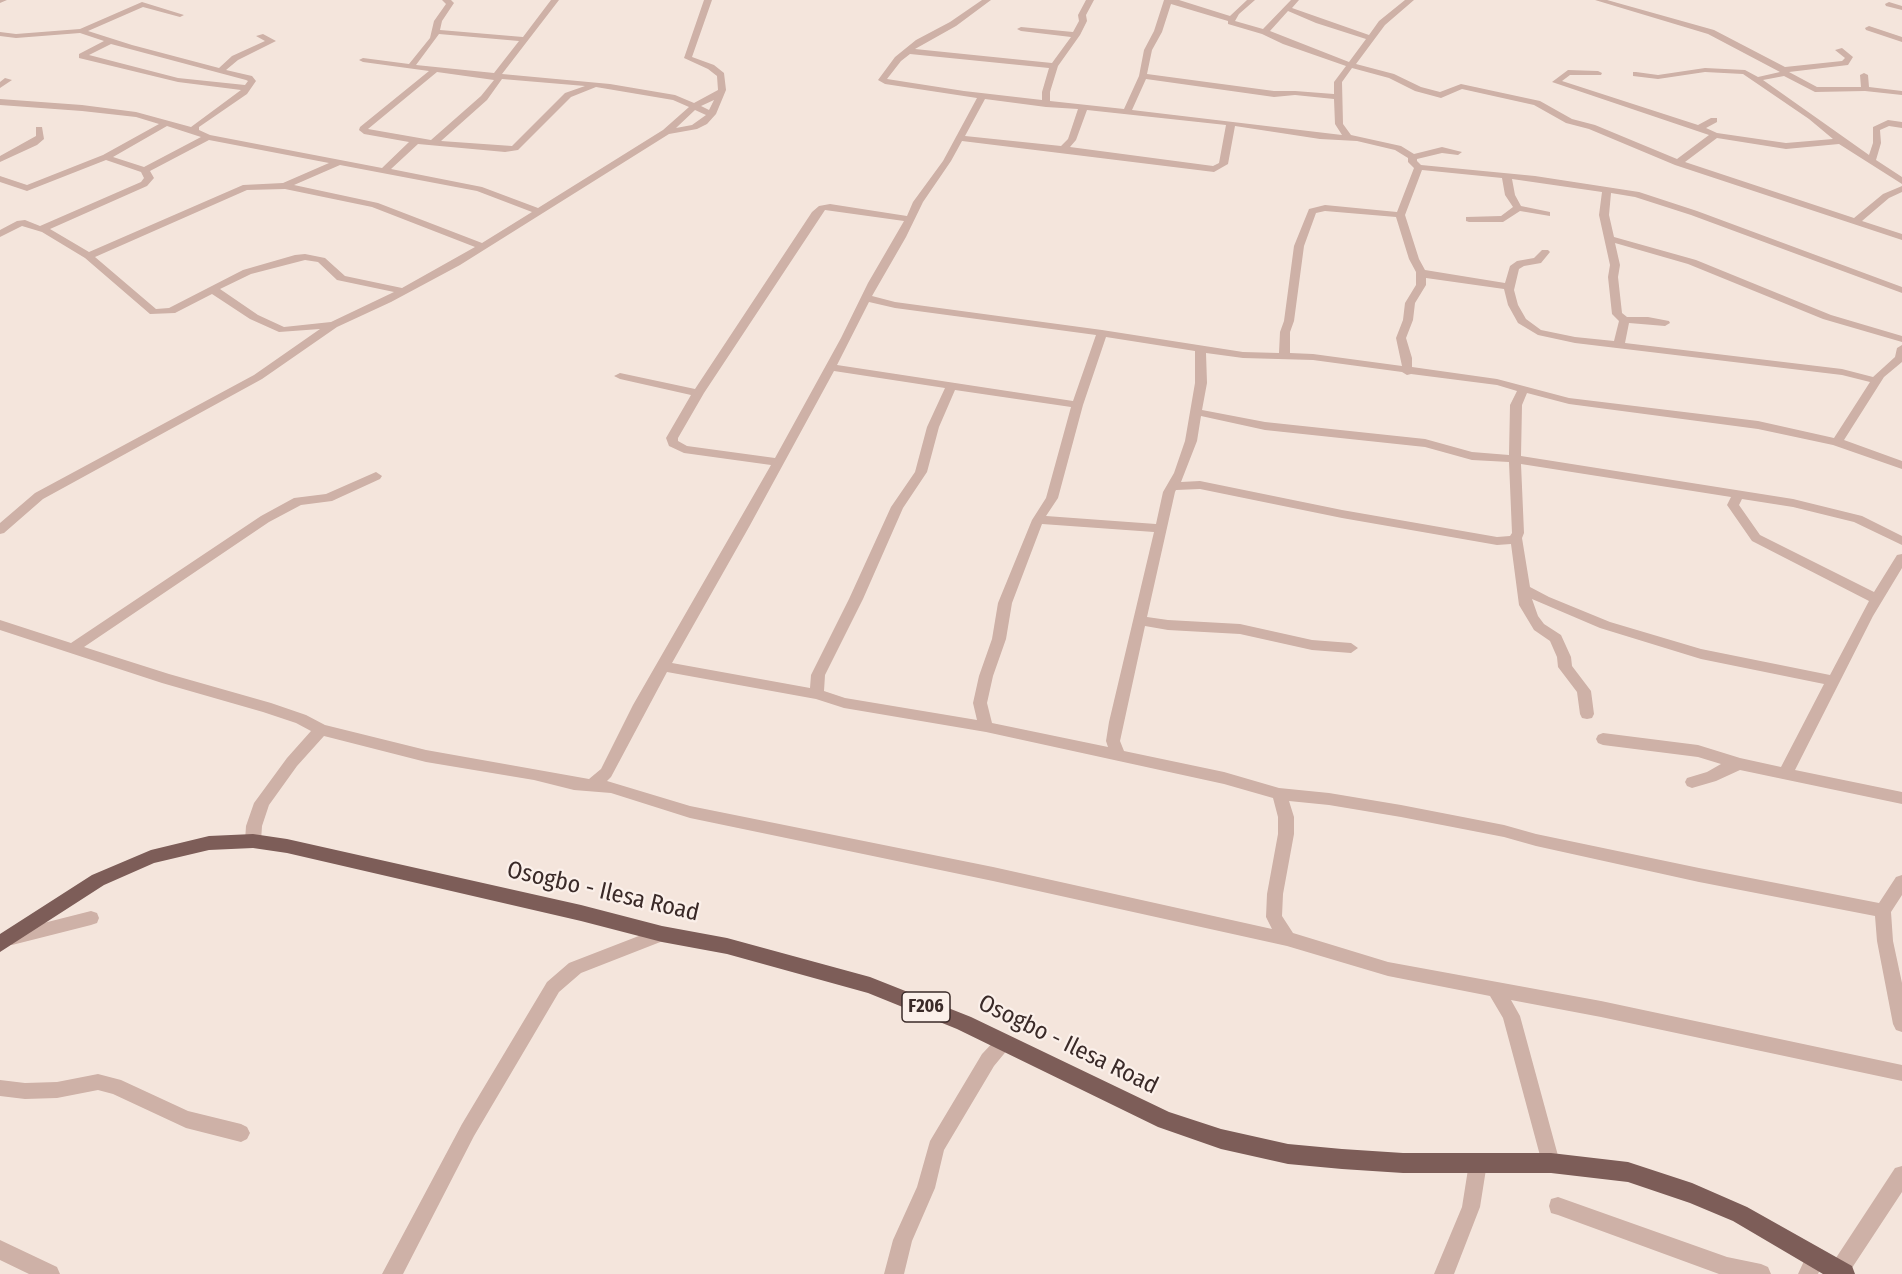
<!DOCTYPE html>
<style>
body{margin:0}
canvas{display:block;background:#f4e5dc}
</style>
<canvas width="1902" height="1274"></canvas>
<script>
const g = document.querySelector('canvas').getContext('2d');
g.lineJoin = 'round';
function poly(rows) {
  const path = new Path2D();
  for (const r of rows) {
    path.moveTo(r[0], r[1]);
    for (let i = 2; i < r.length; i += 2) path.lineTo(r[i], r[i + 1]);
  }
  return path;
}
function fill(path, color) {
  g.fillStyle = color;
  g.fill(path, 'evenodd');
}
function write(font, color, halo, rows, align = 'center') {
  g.font = font + ' "Fira Sans Condensed",sans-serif';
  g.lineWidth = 4.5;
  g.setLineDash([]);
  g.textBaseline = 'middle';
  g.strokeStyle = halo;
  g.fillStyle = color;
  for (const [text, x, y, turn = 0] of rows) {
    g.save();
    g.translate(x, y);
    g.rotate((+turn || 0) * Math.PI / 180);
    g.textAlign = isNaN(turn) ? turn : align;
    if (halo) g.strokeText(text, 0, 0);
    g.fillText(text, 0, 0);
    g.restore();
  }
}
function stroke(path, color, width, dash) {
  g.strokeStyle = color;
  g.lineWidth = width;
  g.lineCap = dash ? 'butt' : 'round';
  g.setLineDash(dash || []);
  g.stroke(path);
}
fill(poly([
 [0,0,7,0,0,3,0,0],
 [442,0,451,0,454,3,442,21,440,30,523,37,551,0,559,0,502,74,610,84,675,95,694,103,718,90,717,76,708,69,684,58,704,0,712,0,692,57,714,65,724,73,726,90,716,114,707,124,697,129,669,134,460,265,391,302,337,327,262,379,43,499,4,533,0,534,0,523,35,493,254,375,320,329,279,332,250,319,212,294,175,313,150,314,85,258,42,232,22,226,0,237,0,230,17,221,25,220,40,226,141,182,144,178,141,172,106,160,27,191,0,182,0,176,27,185,103,155,159,124,136,117,82,111,0,105,0,99,82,105,136,112,191,127,241,90,178,82,79,58,79,54,104,41,80,33,16,38,0,36,0,32,16,34,80,29,142,2,184,15,180,17,143,7,88,31,132,45,219,68,232,56,265,41,256,36,263,34,276,41,238,60,226,70,252,76,256,81,247,94,199,127,199,130,210,135,382,168,409,142,364,134,359,130,360,127,429,71,363,62,359,60,363,58,409,64,430,38,434,21,446,4,442,0],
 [439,34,519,41,494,73,416,65,439,34],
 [111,44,246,80,248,81,245,85,178,78,89,55,111,44],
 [437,72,494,80,481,96,431,140,368,129,437,72],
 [502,79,585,86,565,93,512,146,441,141,487,100,502,79],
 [596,87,673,100,689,107,663,130,538,208,482,187,391,169,418,144,505,152,518,150,571,97,596,87],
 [714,100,709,110,701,106,714,100],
 [695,110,706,115,692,125,676,128,695,110],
 [167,126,201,137,144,167,113,157,167,126],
 [209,140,329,163,283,183,243,185,89,252,50,229,147,186,154,178,150,171,209,140],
 [340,165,477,191,532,212,482,243,378,203,294,185,340,165],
 [285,189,372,207,475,247,402,288,345,276,325,258,305,254,295,255,243,270,169,308,156,309,95,257,247,190,285,189],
 [305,260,318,262,337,280,394,292,331,322,284,327,258,315,220,289,251,274,305,260],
 [982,0,991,0,956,26,915,49,1052,63,1071,37,1021,31,1017,29,1021,27,1073,32,1079,21,1078,15,1086,0,1094,0,1086,15,1087,21,1080,35,1058,66,1050,92,1050,101,1124,109,1139,76,1144,50,1154,31,1164,0,1179,0,1230,16,1247,0,1255,0,1239,14,1235,21,1263,29,1291,0,1299,0,1292,8,1369,35,1379,21,1405,0,1414,0,1385,25,1356,64,1394,74,1421,87,1440,92,1461,84,1540,101,1572,119,1595,125,1677,159,1709,135,1552,82,1568,70,1598,71,1602,73,1601,75,1570,75,1562,81,1698,125,1711,118,1717,118,1717,122,1706,128,1717,133,1786,143,1833,139,1809,119,1743,74,1705,72,1658,79,1633,76,1633,72,1636,72,1658,75,1705,68,1745,70,1758,77,1780,72,1708,34,1595,0,1607,0,1714,30,1785,67,1842,61,1845,58,1835,50,1842,48,1853,57,1848,65,1789,72,1817,87,1861,87,1860,75,1864,73,1868,75,1869,87,1902,91,1902,95,1865,91,1815,92,1784,76,1763,80,1869,155,1873,143,1873,127,1888,120,1902,122,1902,128,1889,126,1880,130,1881,143,1876,160,1902,177,1902,184,1839,144,1786,149,1717,138,1685,162,1854,218,1883,194,1902,186,1902,192,1889,198,1862,221,1902,234,1902,240,1675,165,1589,129,1566,123,1534,105,1462,89,1441,98,1415,91,1389,78,1352,68,1342,82,1343,124,1351,135,1401,146,1414,154,1442,147,1462,152,1458,155,1442,153,1417,159,1417,161,1421,165,1535,176,1639,192,1697,211,1902,287,1902,293,1691,215,1635,197,1611,193,1609,215,1614,237,1696,260,1831,315,1902,336,1902,342,1823,319,1688,264,1615,243,1620,265,1618,277,1622,313,1627,317,1648,317,1669,321,1670,323,1665,326,1629,323,1625,343,1842,369,1873,377,1895,357,1897,348,1902,345,1902,362,1884,377,1844,440,1902,461,1902,469,1833,445,1758,429,1569,404,1527,393,1522,405,1521,456,1793,499,1862,516,1902,536,1902,545,1854,522,1793,507,1742,499,1739,505,1760,535,1874,592,1897,555,1902,554,1902,568,1873,616,1795,770,1902,792,1902,804,1740,770,1716,781,1692,788,1687,786,1685,782,1687,778,1707,772,1721,764,1698,757,1603,745,1598,743,1596,739,1598,735,1603,733,1698,745,1740,758,1781,767,1824,684,1701,659,1600,628,1532,599,1538,616,1544,624,1561,635,1571,657,1572,666,1591,691,1594,714,1592,718,1587,719,1582,718,1580,714,1577,692,1558,667,1557,657,1550,641,1534,630,1519,605,1511,544,1497,545,1342,518,1200,489,1176,490,1175,492,1147,617,1168,620,1240,624,1312,640,1351,643,1358,648,1351,653,1312,650,1240,634,1168,630,1145,626,1120,741,1124,751,1224,772,1279,788,1329,793,1401,805,1504,825,1536,834,1699,868,1879,903,1896,877,1902,875,1902,895,1891,912,1893,941,1902,983,1902,1032,1896,1030,1893,1024,1877,941,1875,916,1699,882,1536,846,1504,837,1401,817,1329,805,1289,801,1294,817,1294,834,1283,894,1282,916,1293,933,1388,962,1601,1001,1902,1065,1902,1081,1601,1017,1511,1000,1520,1016,1560,1163,1558,1169,1551,1172,1544,1169,1542,1163,1503,1018,1490,996,1388,976,1287,946,993,881,690,818,611,793,574,790,534,780,426,762,324,736,297,766,269,805,262,826,261,841,258,845,253,847,248,845,245,841,246,826,254,803,287,758,311,731,296,723,263,712,162,683,0,630,0,620,71,643,261,516,294,498,326,494,376,472,382,476,380,479,332,501,301,505,269,522,84,647,169,674,271,703,306,715,325,725,426,750,589,779,601,769,633,705,771,465,684,453,669,446,666,438,691,395,620,379,614,376,620,373,695,389,812,212,819,206,830,204,907,216,913,202,943,161,977,98,885,84,878,80,895,57,916,40,950,22,982,0],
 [1171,4,1228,21,1228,24,1262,34,1283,44,1346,66,1334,82,1334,94,1295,91,1274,91,1147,74,1152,50,1162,32,1171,4],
 [1288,11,1316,23,1366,39,1349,62,1270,31,1288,11],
 [910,54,1049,68,1042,92,1042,100,964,91,887,79,901,61,910,54],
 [1146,79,1274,97,1295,95,1334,99,1335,124,1342,135,1132,110,1146,79],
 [985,99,1046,107,1078,109,1068,139,1061,146,965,136,985,99],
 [1087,110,1226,125,1219,163,1213,166,1070,147,1076,140,1087,110],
 [1235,126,1320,139,1357,141,1395,150,1408,158,1408,162,1414,168,1397,212,1325,205,1309,209,1294,246,1284,321,1280,332,1279,353,1243,352,1102,330,895,302,872,296,906,237,923,202,951,161,962,141,1214,172,1228,164,1235,126],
 [1422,170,1502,178,1505,195,1513,207,1501,216,1466,217,1466,221,1469,222,1503,222,1520,211,1550,216,1550,212,1521,206,1515,195,1512,179,1602,192,1599,215,1610,265,1608,277,1612,314,1619,321,1614,341,1575,337,1541,330,1526,319,1518,305,1514,290,1519,269,1524,266,1541,263,1550,252,1548,250,1542,250,1534,258,1517,261,1510,266,1505,283,1425,270,1419,259,1405,215,1422,170],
 [825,210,904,221,868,283,841,338,775,458,687,446,678,441,678,438,704,393,825,210],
 [1325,211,1396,217,1409,259,1416,272,1416,285,1405,303,1403,320,1396,338,1402,366,1313,354,1290,353,1290,332,1294,321,1304,246,1316,213,1325,211],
 [1426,278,1504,289,1508,305,1518,323,1538,335,1575,343,1842,375,1870,382,1834,438,1758,421,1569,398,1497,379,1412,367,1412,358,1406,338,1413,320,1415,303,1426,285,1426,278],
 [869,302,895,308,1096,335,1073,401,837,365,869,302],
 [1106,337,1195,351,1195,383,1185,441,1174,473,1163,492,1156,524,1046,516,1058,498,1083,405,1106,337],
 [1206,353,1243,358,1313,360,1402,372,1407,375,1411,374,1497,385,1517,391,1510,405,1509,455,1472,452,1425,439,1265,422,1202,410,1207,383,1206,353],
 [834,371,945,388,927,427,915,472,891,507,849,599,811,675,810,688,672,663,749,527,834,371],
 [955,390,1071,407,1046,498,1032,520,998,603,992,639,979,676,973,703,977,720,845,698,824,691,825,675,863,599,903,508,927,472,939,427,955,390],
 [1201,416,1265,430,1425,447,1472,460,1509,462,1512,533,1510,536,1497,537,1342,510,1200,481,1181,482,1197,441,1201,416],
 [1521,464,1731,497,1727,505,1752,541,1869,601,1830,675,1701,649,1610,622,1549,597,1530,587,1522,538,1524,533,1521,464],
 [1042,524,1154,532,1109,722,1106,741,1108,747,992,723,987,703,993,676,1006,639,1012,603,1042,524],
 [667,672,816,699,844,708,986,732,1224,784,1273,798,1278,817,1278,834,1267,894,1266,917,1272,929,993,867,690,806,607,781,611,777,667,672],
 [1889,2,1902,6,1902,10,1886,6,1885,4,1889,2],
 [1869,26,1902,37,1902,42,1866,30,1865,28,1869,26],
 [5,78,12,80,0,88,0,82,5,78],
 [36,127,42,127,44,139,37,145,0,162,0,156,36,136,36,127],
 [91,911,97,913,99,918,97,923,91,925,12,945,6,943,4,938,6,933,12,931,91,911],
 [662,927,668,929,670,934,668,939,581,973,559,992,474,1136,403,1274,382,1274,462,1124,547,982,569,963,662,927],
 [1004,1035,1010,1037,1013,1043,994,1066,944,1150,935,1188,912,1241,904,1274,884,1274,893,1240,917,1187,930,1141,982,1054,998,1037,1004,1035],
 [98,1074,121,1080,188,1111,241,1124,247,1127,250,1133,247,1139,241,1142,186,1128,113,1094,98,1090,57,1098,25,1099,0,1096,0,1080,25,1083,57,1082,98,1074],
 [1478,1154,1485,1157,1487,1163,1480,1207,1454,1274,1434,1274,1462,1207,1469,1163,1471,1157,1478,1154],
 [1902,1166,1902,1192,1848,1274,1830,1274,1829,1271,1832,1264,1895,1168,1902,1166],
 [1558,1197,1727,1257,1761,1264,1768,1267,1771,1274,1719,1274,1558,1215,1551,1213,1549,1206,1551,1199,1558,1197],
 [0,1240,57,1267,60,1274,29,1274,0,1260,0,1240],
 [1816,1247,1823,1250,1826,1257,1818,1274,1798,1274,1809,1250,1816,1247]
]), '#ceb1a7');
fill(poly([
 [253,834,287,839,581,905,662,926,727,938,870,977,971,1017,1169,1112,1221,1129,1288,1144,1342,1149,1403,1153,1551,1153,1628,1162,1692,1183,1747,1207,1852,1266,1855,1274,1823,1274,1733,1221,1690,1203,1628,1182,1551,1173,1403,1173,1342,1169,1288,1164,1221,1149,1158,1127,957,1029,868,993,727,954,662,942,581,921,287,853,253,848,209,850,154,863,104,885,0,952,0,934,92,875,151,850,209,836,253,834]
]), '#7d5d58');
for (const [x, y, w] of [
 [926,1007,48]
]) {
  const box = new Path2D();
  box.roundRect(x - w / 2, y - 15, w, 30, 4.5);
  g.fillStyle = '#fbf0ea';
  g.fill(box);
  stroke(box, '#3a2a28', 1.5);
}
write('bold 18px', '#3a2a28', null, [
 ["F206",926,1007]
]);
write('24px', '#3a2a28', '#fbf0ea', [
 ["Osogbo - Ilesa Road",603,892,13],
 ["Osogbo - Ilesa Road",1068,1045,26]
]);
</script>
